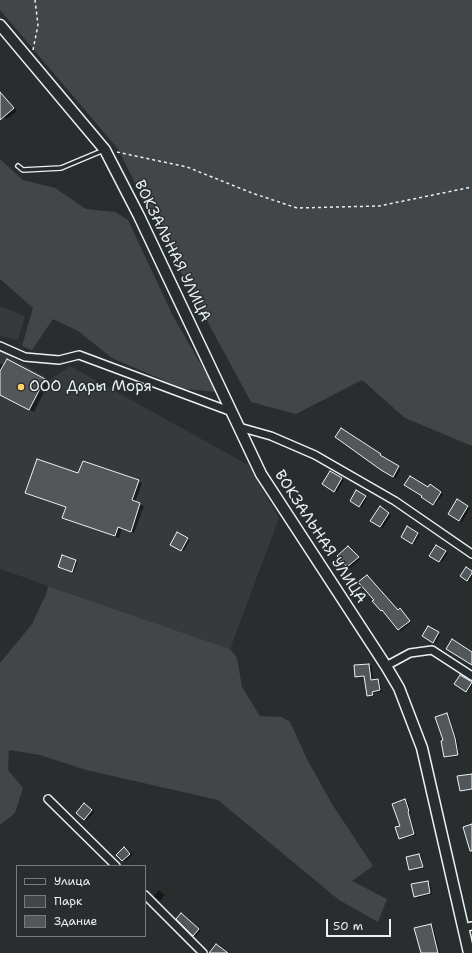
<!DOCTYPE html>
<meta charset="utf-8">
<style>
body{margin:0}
#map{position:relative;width:472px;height:953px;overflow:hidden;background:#2a2d2e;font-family:"Shantell Sans",sans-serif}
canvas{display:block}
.legend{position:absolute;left:16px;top:865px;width:130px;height:72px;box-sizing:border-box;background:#2a2d2e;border:1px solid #767b7f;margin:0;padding:5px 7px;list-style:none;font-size:12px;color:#e8f1f8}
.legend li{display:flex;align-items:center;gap:8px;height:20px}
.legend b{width:20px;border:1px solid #767b7f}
.scale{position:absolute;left:326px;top:919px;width:65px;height:18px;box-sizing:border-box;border:2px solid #e8f1f8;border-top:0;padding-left:5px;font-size:12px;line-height:14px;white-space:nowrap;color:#e8f1f8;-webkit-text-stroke:3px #2a2d2e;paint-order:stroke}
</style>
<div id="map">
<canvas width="472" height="953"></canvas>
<ul class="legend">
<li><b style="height:5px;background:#2a2d2e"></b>Улица</li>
<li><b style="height:11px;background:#424648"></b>Парк</li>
<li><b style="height:11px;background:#535759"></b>Здание</li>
</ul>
<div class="scale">50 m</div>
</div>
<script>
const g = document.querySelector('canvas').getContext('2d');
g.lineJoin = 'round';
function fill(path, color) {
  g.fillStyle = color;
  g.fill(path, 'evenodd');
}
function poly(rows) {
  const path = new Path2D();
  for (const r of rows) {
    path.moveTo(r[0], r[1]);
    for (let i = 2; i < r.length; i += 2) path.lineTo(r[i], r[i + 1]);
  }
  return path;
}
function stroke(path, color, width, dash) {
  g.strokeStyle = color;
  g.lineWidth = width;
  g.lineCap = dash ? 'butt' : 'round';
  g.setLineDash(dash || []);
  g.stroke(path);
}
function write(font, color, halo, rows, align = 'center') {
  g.font = font + ' "Shantell Sans",sans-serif';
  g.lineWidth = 3;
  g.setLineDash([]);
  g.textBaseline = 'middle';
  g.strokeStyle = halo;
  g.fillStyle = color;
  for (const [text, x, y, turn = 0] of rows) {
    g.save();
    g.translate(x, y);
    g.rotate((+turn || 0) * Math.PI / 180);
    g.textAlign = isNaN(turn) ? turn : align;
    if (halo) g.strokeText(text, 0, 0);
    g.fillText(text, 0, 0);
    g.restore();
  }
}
fill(poly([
 [0,306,25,316,18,340,0,336],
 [0,350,50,380,70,366,248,465,279,518,230,649,0,569]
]), '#363a3b');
fill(poly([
 [0,0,472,0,472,446,405,418,362,380,296,414,251,402,173,258,118,149,0,10],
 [0,159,23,180,55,188,86,209,115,212,128,220,174,318,217,392,184,389,112,358,78,331,53,319,32,350,22,346,33,308,0,279],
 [48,586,230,649,237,658,242,687,260,716,282,717,290,722,308,761,332,804,373,866,352,881,387,899,378,922,339,900,218,800,86,770,40,755,9,750,8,770,23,788,15,813,0,825,0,663,32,624,47,592]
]), '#424648');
fill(poly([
 [0,92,17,111,7,119,0,113],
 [7,360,49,382,34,412,0,394,0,364,4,365],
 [341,429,382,456,381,457,401,469,396,478,382,470],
 [330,472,344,480,337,492,323,484],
 [138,481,142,483,135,503,144,506,134,533,122,529,119,538,63,518],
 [430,486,443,494,435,505,423,497],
 [356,492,367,498,362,507,351,500],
 [457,501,470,508,462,522,449,514],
 [380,508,391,515,383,528,372,520],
 [408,528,420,535,414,544,402,537],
 [178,533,190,540,184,551,172,545],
 [436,546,448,553,442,562,430,556],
 [349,547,360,559,350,568,338,556],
 [63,556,78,562,74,572,61,568],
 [472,572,472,578,470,581,461,576],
 [367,576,398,610,402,611,411,623,401,631,374,601,375,600],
 [428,628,440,634,436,643,424,636],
 [369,665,372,666,373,681,378,680,380,681,382,691,374,693,374,696,371,696,368,695,365,677,359,678,356,676,355,666],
 [461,677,472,684,472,686,468,692,456,684],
 [447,715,449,716,457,740,460,756,447,758,445,757,444,741],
 [405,800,408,802,411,812,409,813,416,835,402,839,400,838],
 [87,806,94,812,87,820,84,819],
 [124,848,133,854,125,862,118,855],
 [419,855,421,856,424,868,412,871,410,870],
 [428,882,430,883,432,894,417,898,415,896],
 [158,890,165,895,160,901,154,896],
 [183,916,201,930,196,937,177,919],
 [431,925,433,926,440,953,443,953,429,953]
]), '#0007');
const building = poly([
 [0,92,14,108,0,120,0,92],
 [7,359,45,379,29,410,0,395,0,371,7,359],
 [341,428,381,454,380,455,399,466,393,477,381,470,335,437,341,428],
 [37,459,78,473,83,461,139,480,132,500,140,503,131,532,118,527,115,536,62,518,66,507,25,493,37,459],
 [330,471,342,478,334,492,322,484,330,471],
 [410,476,428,487,430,484,441,492,433,505,421,497,422,496,404,485,410,476],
 [356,490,366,496,359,507,350,501,356,490],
 [457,499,468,506,459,521,448,514,457,499],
 [380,506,389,513,380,527,370,521,380,506],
 [407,526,418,533,412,544,401,537,407,526],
 [177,532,188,538,181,551,170,545,177,532],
 [436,545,446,551,439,562,429,556,436,545],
 [348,546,359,557,347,567,337,556,348,546],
 [62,555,76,560,72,572,58,567,62,555],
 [466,567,472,571,472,573,467,581,460,576,466,567],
 [367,575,398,610,400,608,410,621,398,630,382,610,381,611,372,601,374,600,358,582,367,575],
 [428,626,439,632,433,643,422,636,428,626],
 [452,639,472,652,472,665,446,649,452,639],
 [369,664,371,680,378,679,380,690,372,692,373,695,367,696,364,676,355,677,354,665,369,664],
 [460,675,472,682,466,692,454,684,460,675],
 [447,713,455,738,458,755,444,757,441,741,443,740,435,717,447,713],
 [472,774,472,789,460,791,457,776,472,774],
 [405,799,409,811,408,812,414,834,399,839,395,827,400,826,392,804,405,799],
 [84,803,92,810,84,820,76,813,84,803],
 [472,824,472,851,470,851,463,827,472,824],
 [124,847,130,854,122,861,116,855,124,847],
 [419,854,423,867,409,870,406,857,419,854],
 [428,881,430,893,414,897,411,884,428,881],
 [181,913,199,929,193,936,176,919,181,913],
 [431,924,438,953,421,953,414,928,431,924],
 [216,944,228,953,209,953,216,944]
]);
fill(building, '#535759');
stroke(building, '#e8f1f8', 1);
const lane = poly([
 [18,166,23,170,61,168,104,150]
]);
const street = poly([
 [0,346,25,357,59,360,79,355,232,412],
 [239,427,271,436,315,455,395,501,472,554],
 [386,666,410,653,432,650,472,676],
 [48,799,116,866],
 [145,895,203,953],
 [463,928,472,926]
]);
const secondary = poly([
 [0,25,105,150,139,216,261,474,386,666,399,688,422,748,469,953]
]);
stroke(lane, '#e8f1f8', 6);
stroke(street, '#e8f1f8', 10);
stroke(secondary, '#e8f1f8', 13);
stroke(poly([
 [33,50,38,25,35,0],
 [117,152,187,167,252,193,297,208,379,206,472,187]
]), '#e8f1f8', 1.5, [3, 3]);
stroke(lane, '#2a2d2e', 3.5);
stroke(street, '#2a2d2e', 7);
stroke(secondary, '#2a2d2e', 10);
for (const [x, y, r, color] of [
 [21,387,4,"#ffd166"]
]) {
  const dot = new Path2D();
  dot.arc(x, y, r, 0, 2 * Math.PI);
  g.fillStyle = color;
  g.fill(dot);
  stroke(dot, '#2a2d2e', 1.5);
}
write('15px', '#e8f1f8', '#2a2d2e', [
 ["ВОКЗАЛЬНАЯ УЛИЦА",172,251,64],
 ["ВОКЗАЛЬНАЯ УЛИЦА",320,537,57]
]);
write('15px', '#e8f1f8', '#2a2d2e', [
 ["ООО Дары Моря",29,387]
], 'left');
</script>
